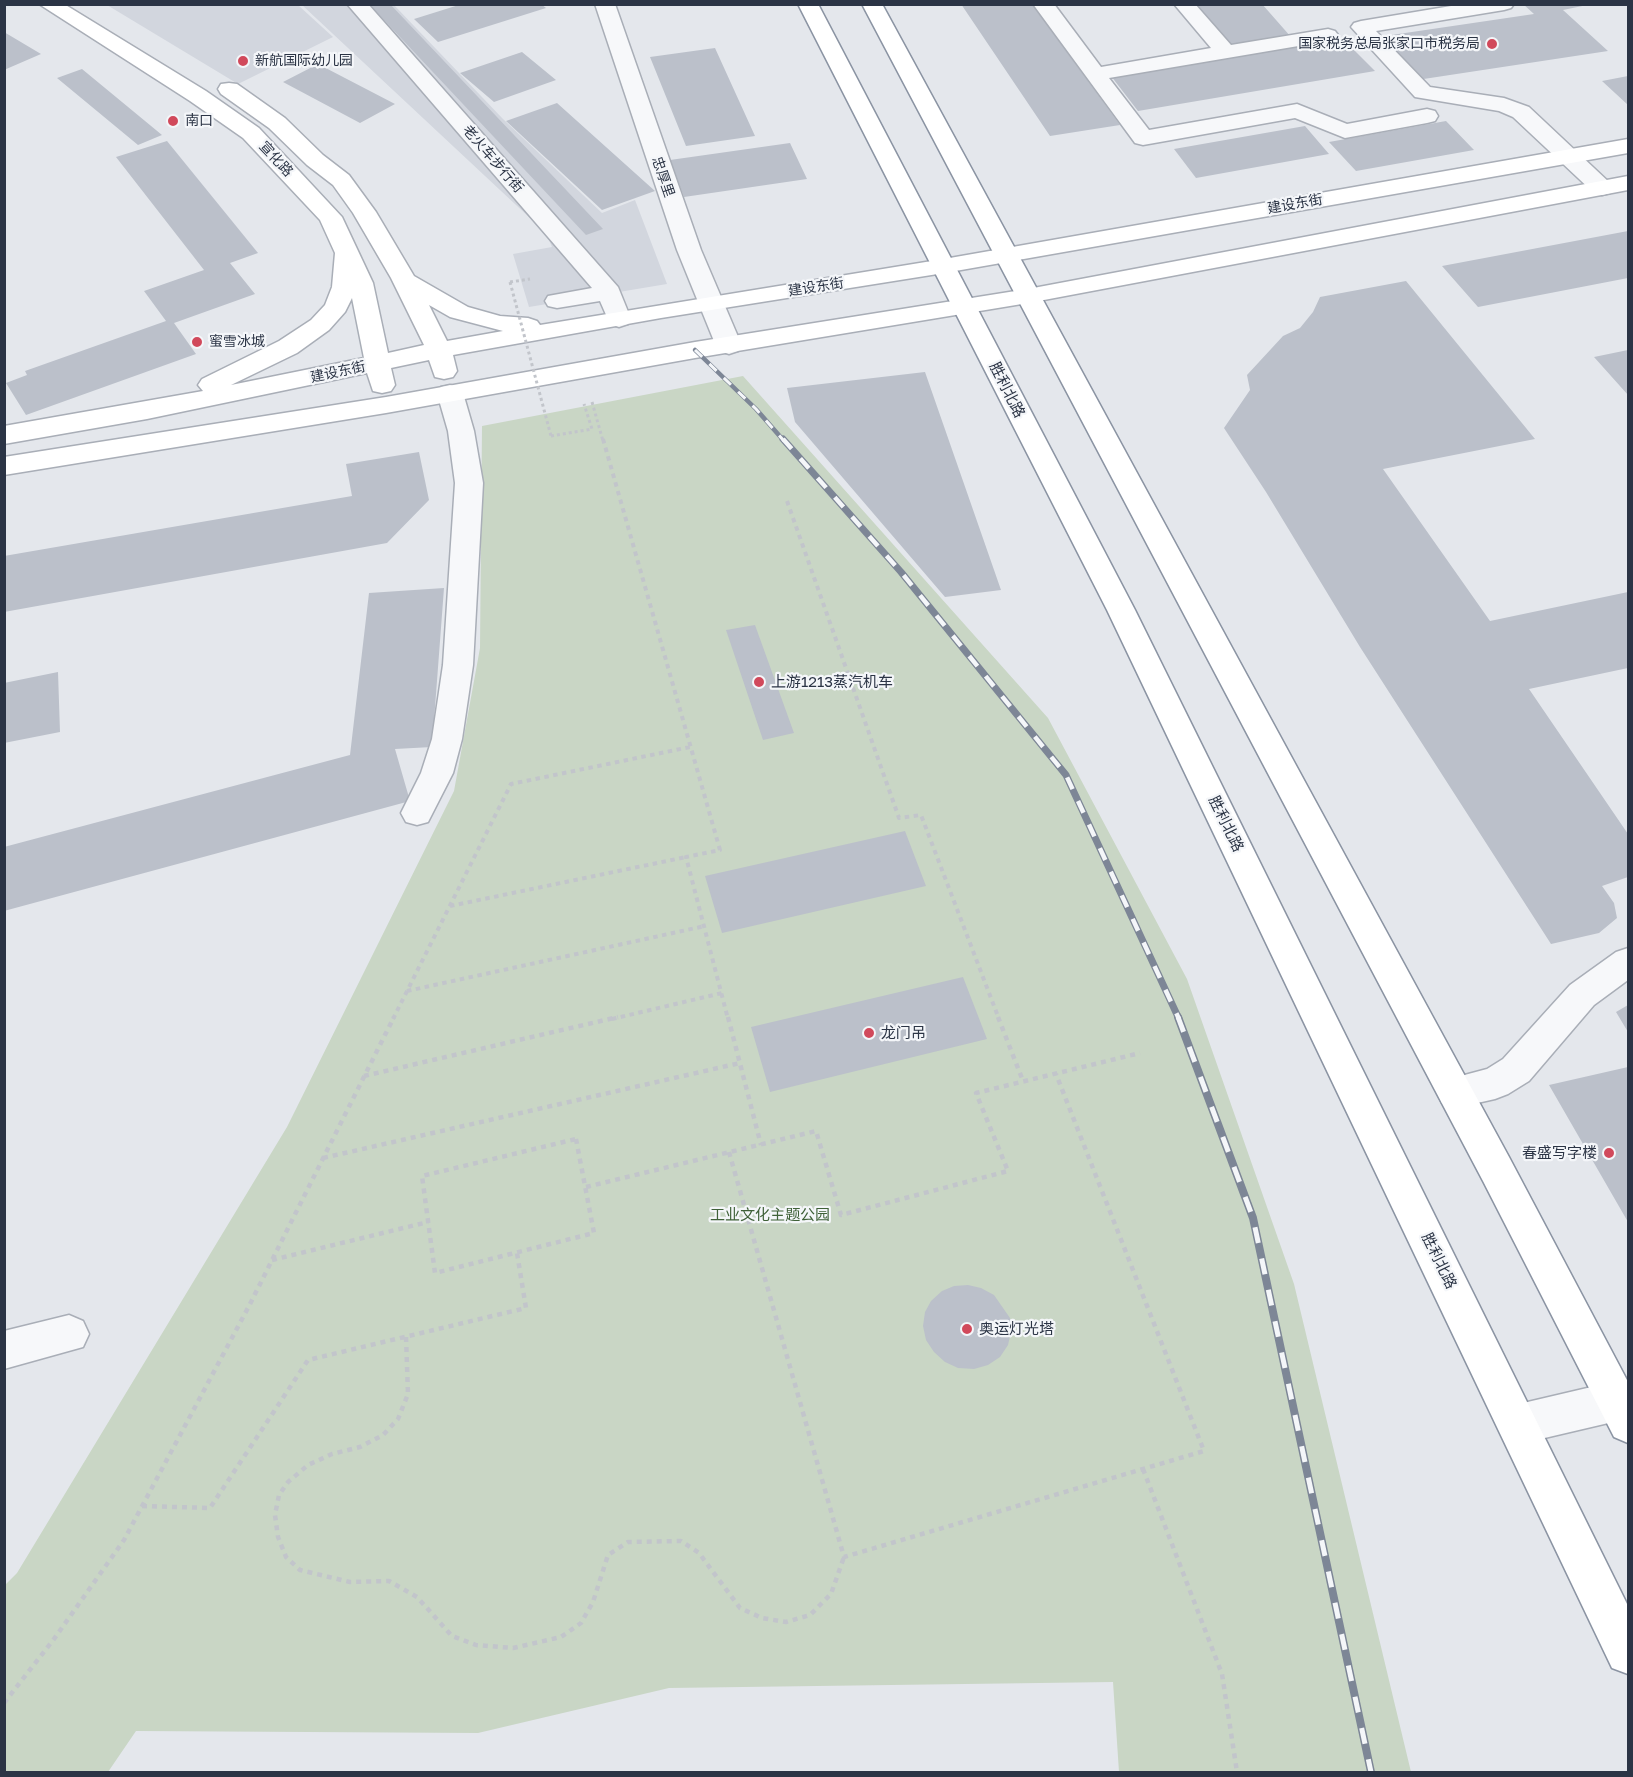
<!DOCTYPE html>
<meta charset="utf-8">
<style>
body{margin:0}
#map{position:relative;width:1633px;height:1777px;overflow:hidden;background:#e4e7ec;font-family:"Golos Text",sans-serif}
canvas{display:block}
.frame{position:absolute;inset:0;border:6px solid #2b3445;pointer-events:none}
</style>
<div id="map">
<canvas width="1633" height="1777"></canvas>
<div class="frame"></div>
</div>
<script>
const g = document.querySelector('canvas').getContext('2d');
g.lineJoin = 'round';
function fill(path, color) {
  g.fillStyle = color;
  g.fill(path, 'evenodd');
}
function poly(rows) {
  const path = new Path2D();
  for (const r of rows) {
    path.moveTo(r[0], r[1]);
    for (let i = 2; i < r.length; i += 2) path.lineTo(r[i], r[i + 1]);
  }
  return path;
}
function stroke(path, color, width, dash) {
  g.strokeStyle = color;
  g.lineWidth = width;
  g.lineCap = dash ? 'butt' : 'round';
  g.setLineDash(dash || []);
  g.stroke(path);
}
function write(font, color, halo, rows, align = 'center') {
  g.font = font + ' "Golos Text","Noto Sans SC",sans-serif';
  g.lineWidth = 4.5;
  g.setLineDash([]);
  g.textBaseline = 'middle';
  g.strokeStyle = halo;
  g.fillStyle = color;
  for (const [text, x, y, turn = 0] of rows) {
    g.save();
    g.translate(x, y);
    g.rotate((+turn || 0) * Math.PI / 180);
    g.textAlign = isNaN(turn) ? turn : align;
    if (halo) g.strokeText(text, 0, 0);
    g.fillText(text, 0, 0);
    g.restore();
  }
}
fill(poly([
 [107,5,298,5,333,37,238,84],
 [302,5,394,5,503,119,602,213,635,200,667,284,529,307,513,254,552,247,546,233]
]), '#d2d6de');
fill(poly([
 [743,376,1048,718,1187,979,1294,1284,1411,1772,1119,1772,1113,1682,669,1688,478,1733,136,1731,108,1772,5,1772,5,1585,17,1573,287,1127,454,791,480,648,482,426]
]), '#c9d6c5');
fill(poly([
 [369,4,390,4,603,229,586,235],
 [462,4,541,4,546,8,438,42,414,19],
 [961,4,1032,4,1120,125,1050,136],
 [1194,4,1262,4,1291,37,1231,46],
 [1523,4,1592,4,1563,10,1608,51,1417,80,1378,37,1534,14],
 [4,32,41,54,4,70],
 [1342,38,1375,71,1138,111,1111,76],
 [715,48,755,136,686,146,650,57],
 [522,52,556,80,494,102,460,73],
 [318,64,395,104,360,123,283,82],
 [82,69,162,135,138,145,57,78],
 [1628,76,1628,105,1602,81],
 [557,103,655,191,602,210,506,121],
 [1446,121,1474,150,1356,171,1329,142],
 [1305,126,1329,154,1196,178,1174,149],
 [167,141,258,253,230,263,255,294,174,323,196,354,26,415,6,383,27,375,25,371,166,321,144,291,204,270,116,157],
 [790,143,807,179,684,197,670,160],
 [1628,231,1628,278,1478,307,1442,266],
 [1406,281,1535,439,1383,469,1490,621,1628,592,1628,668,1529,689,1628,834,1628,877,1602,886,1614,903,1617,918,1599,933,1551,944,1360,647,1266,492,1224,428,1250,390,1247,375,1283,336,1300,328,1313,312,1320,297],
 [1628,350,1628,395,1594,357],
 [925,372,1001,590,945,597,795,422,787,388],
 [419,452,429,500,387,543,4,612,4,556,352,496,346,464],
 [444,588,432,747,395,749,410,801,4,911,4,847,350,755,369,593],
 [755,625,794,733,763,740,726,630],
 [58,672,60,732,4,743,4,683],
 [905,831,926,886,722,933,705,876],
 [963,977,987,1039,770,1092,751,1027],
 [1628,1005,1628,1032,1616,1012],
 [1628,1067,1628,1222,1549,1085],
 [968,1285,981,1288,994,1295,1010,1318,1011,1332,1008,1345,1000,1357,988,1365,974,1369,958,1368,945,1362,934,1352,926,1340,923,1326,925,1312,931,1301,942,1291,954,1286]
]), '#bbc0ca');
const pedestrian = poly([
 [347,4,368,4,618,287,631,319,628,324,619,327,610,324,600,301,557,308,548,306,545,301,548,296,592,288,347,4]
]);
const minor = poly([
 [595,4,615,4,701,250,742,346,738,351,729,354,720,351,716,346,677,250,595,4],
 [1033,4,1054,4,1101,67,1211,48,1174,4,1195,4,1231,45,1328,29,1335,31,1338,35,1335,39,1328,41,1109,78,1149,130,1297,104,1347,124,1427,109,1435,111,1438,116,1435,121,1427,123,1345,138,1295,118,1143,145,1135,143,1033,4],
 [1463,4,1514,4,1511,8,1504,10,1376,31,1430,87,1504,98,1529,107,1610,183,1613,188,1610,193,1602,195,1594,193,1513,117,1499,111,1415,97,1351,27,1354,23,1361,21,1463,4],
 [450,385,459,387,463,393,474,431,483,483,473,665,462,739,453,773,428,822,417,825,406,822,401,813,421,773,432,739,443,665,455,483,448,431,437,393,441,387,450,385],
 [1628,948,1628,980,1594,1005,1529,1081,1508,1094,1495,1099,1455,1108,1442,1103,1437,1092,1442,1081,1487,1069,1503,1059,1570,985,1616,952,1628,948],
 [69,1315,83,1321,89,1334,83,1347,4,1369,4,1331,69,1315],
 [1617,1381,1628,1382,1628,1422,1617,1421,1519,1444,1505,1438,1499,1424,1505,1410,1519,1404,1617,1381]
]);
const secondary = poly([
 [39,4,64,4,206,91,259,128,342,217,373,283,388,353,424,345,391,278,353,213,333,185,307,165,269,128,221,94,218,89,221,84,229,83,237,84,285,118,323,155,349,175,376,212,414,276,468,307,500,316,528,318,537,321,540,325,944,259,1628,139,1628,153,944,273,661,318,453,355,457,371,453,377,444,379,435,377,429,360,391,368,395,385,391,391,382,393,373,391,367,373,147,419,4,444,4,426,203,391,198,385,202,379,279,341,311,320,325,305,332,287,335,253,320,220,243,138,190,101,39,4],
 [352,298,364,358,231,385,297,353,329,330,345,312,352,298],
 [429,305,450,317,503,331,447,341,429,305],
 [1628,176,1628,190,1028,303,695,358,386,413,4,475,4,457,386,397,695,342,1028,289,1628,176]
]);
const trunk = poly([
 [798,4,818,4,1135,610,1628,1606,1628,1674,1612,1668,1107,610,798,4],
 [862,4,882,4,1509,1157,1628,1382,1628,1443,1614,1437,1483,1181,862,4]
]);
stroke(pedestrian, '#a9aeb7', 3);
stroke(minor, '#a9aeb7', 3);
stroke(secondary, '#a9aeb7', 3);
stroke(trunk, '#8b94a3', 3);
stroke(poly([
 [510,282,530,279],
 [592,402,603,441],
 [551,436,592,429,584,404]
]), '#c2c5cb', 3, [3, 3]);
stroke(poly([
 [603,439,720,850,686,857,728,1019],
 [787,501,899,818,921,815,999,1019],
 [450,906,686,857],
 [407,991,705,926],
 [393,1019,511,784,690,747],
 [612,1019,722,993]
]), '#c2c5cb', 4, [4.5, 4.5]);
stroke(poly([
 [728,1017,761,1145],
 [998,1017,1023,1081],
 [364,1076,618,1017],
 [576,1139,594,1233,435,1273,422,1176,576,1139],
 [729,1152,844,1557,1204,1451,1056,1074],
 [323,1158,740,1063],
 [586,1187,816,1131,841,1215,1008,1171,976,1093,1140,1053],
 [272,1260,428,1222],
 [406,1337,408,1394,398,1419,383,1435,360,1447,332,1454,308,1465,288,1482,279,1495,275,1515,278,1537,286,1557,300,1570,350,1582,389,1581,417,1597,452,1636,476,1645,513,1648,561,1637,581,1623,593,1602,608,1555,628,1542,681,1541,699,1553,740,1608,762,1618,786,1622,810,1615,831,1594,844,1557],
 [1143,1469,1222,1674,1237,1772],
 [142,1506,210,1508,308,1360,526,1308,517,1253],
 [4,1703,54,1639,124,1540,249,1306,394,1017]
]), '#c2c5cb', 4.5, [5, 5]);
fill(pedestrian, '#f7f8fa');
fill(minor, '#f7f8fa');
fill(secondary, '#fff');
fill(trunk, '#fff');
const railFar2 = poly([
 [695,350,756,409,784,441]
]);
const railFar1 = poly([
 [783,439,901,572,1066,775,1179,1019]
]);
const rail = poly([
 [1178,1017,1253,1218,1371,1772]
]);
stroke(railFar2, '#7d8696', 4.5);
stroke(railFar1, '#7d8696', 7);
stroke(rail, '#7d8696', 8);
stroke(railFar2, '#f4f6f9', 3, [10]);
stroke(railFar1, '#f4f6f9', 4.5, [13]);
stroke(rail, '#f4f6f9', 5, [16]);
stroke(poly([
 [510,282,551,436]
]), '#c2c5cb', 3, [3, 3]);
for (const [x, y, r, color] of [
 [1492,44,6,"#d1495b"],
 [243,61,6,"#d1495b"],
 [173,121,6,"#d1495b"],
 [197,342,6,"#d1495b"],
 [759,682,6,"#d1495b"],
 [869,1033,6,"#d1495b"],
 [1609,1153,6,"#d1495b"],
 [967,1329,6,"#d1495b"]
]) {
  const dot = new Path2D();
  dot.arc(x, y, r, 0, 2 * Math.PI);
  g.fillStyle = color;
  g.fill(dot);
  stroke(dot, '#f4f6f9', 2);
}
write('14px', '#2b3445', '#f4f6f9', [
 ["国家税务总局张家口市税务局",1480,44,"right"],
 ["新航国际幼儿园",255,61],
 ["南口",185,121],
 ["蜜雪冰城",209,342]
], 'left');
write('14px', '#2b3445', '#f4f6f9', [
 ["宣化路",276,159,47],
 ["老火车步行街",493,159,49],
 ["忠厚里",663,177,71],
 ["建设东街",1295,204,-10],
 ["建设东街",816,287,-9],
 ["建设东街",338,372,-12]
]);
write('15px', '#2b3445', '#f4f6f9', [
 ["胜利北路",1007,390,63],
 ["胜利北路",1226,824,64],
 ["胜利北路",1439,1261,64]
]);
write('15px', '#2b3445', '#f4f6f9', [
 ["上游1213蒸汽机车",771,682],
 ["龙门吊",881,1033],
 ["春盛写字楼",1597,1153,"right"],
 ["奥运灯光塔",979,1329]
], 'left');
write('15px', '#3f6138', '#f4f6f9', [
 ["工业文化主题公园",770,1215]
]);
</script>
